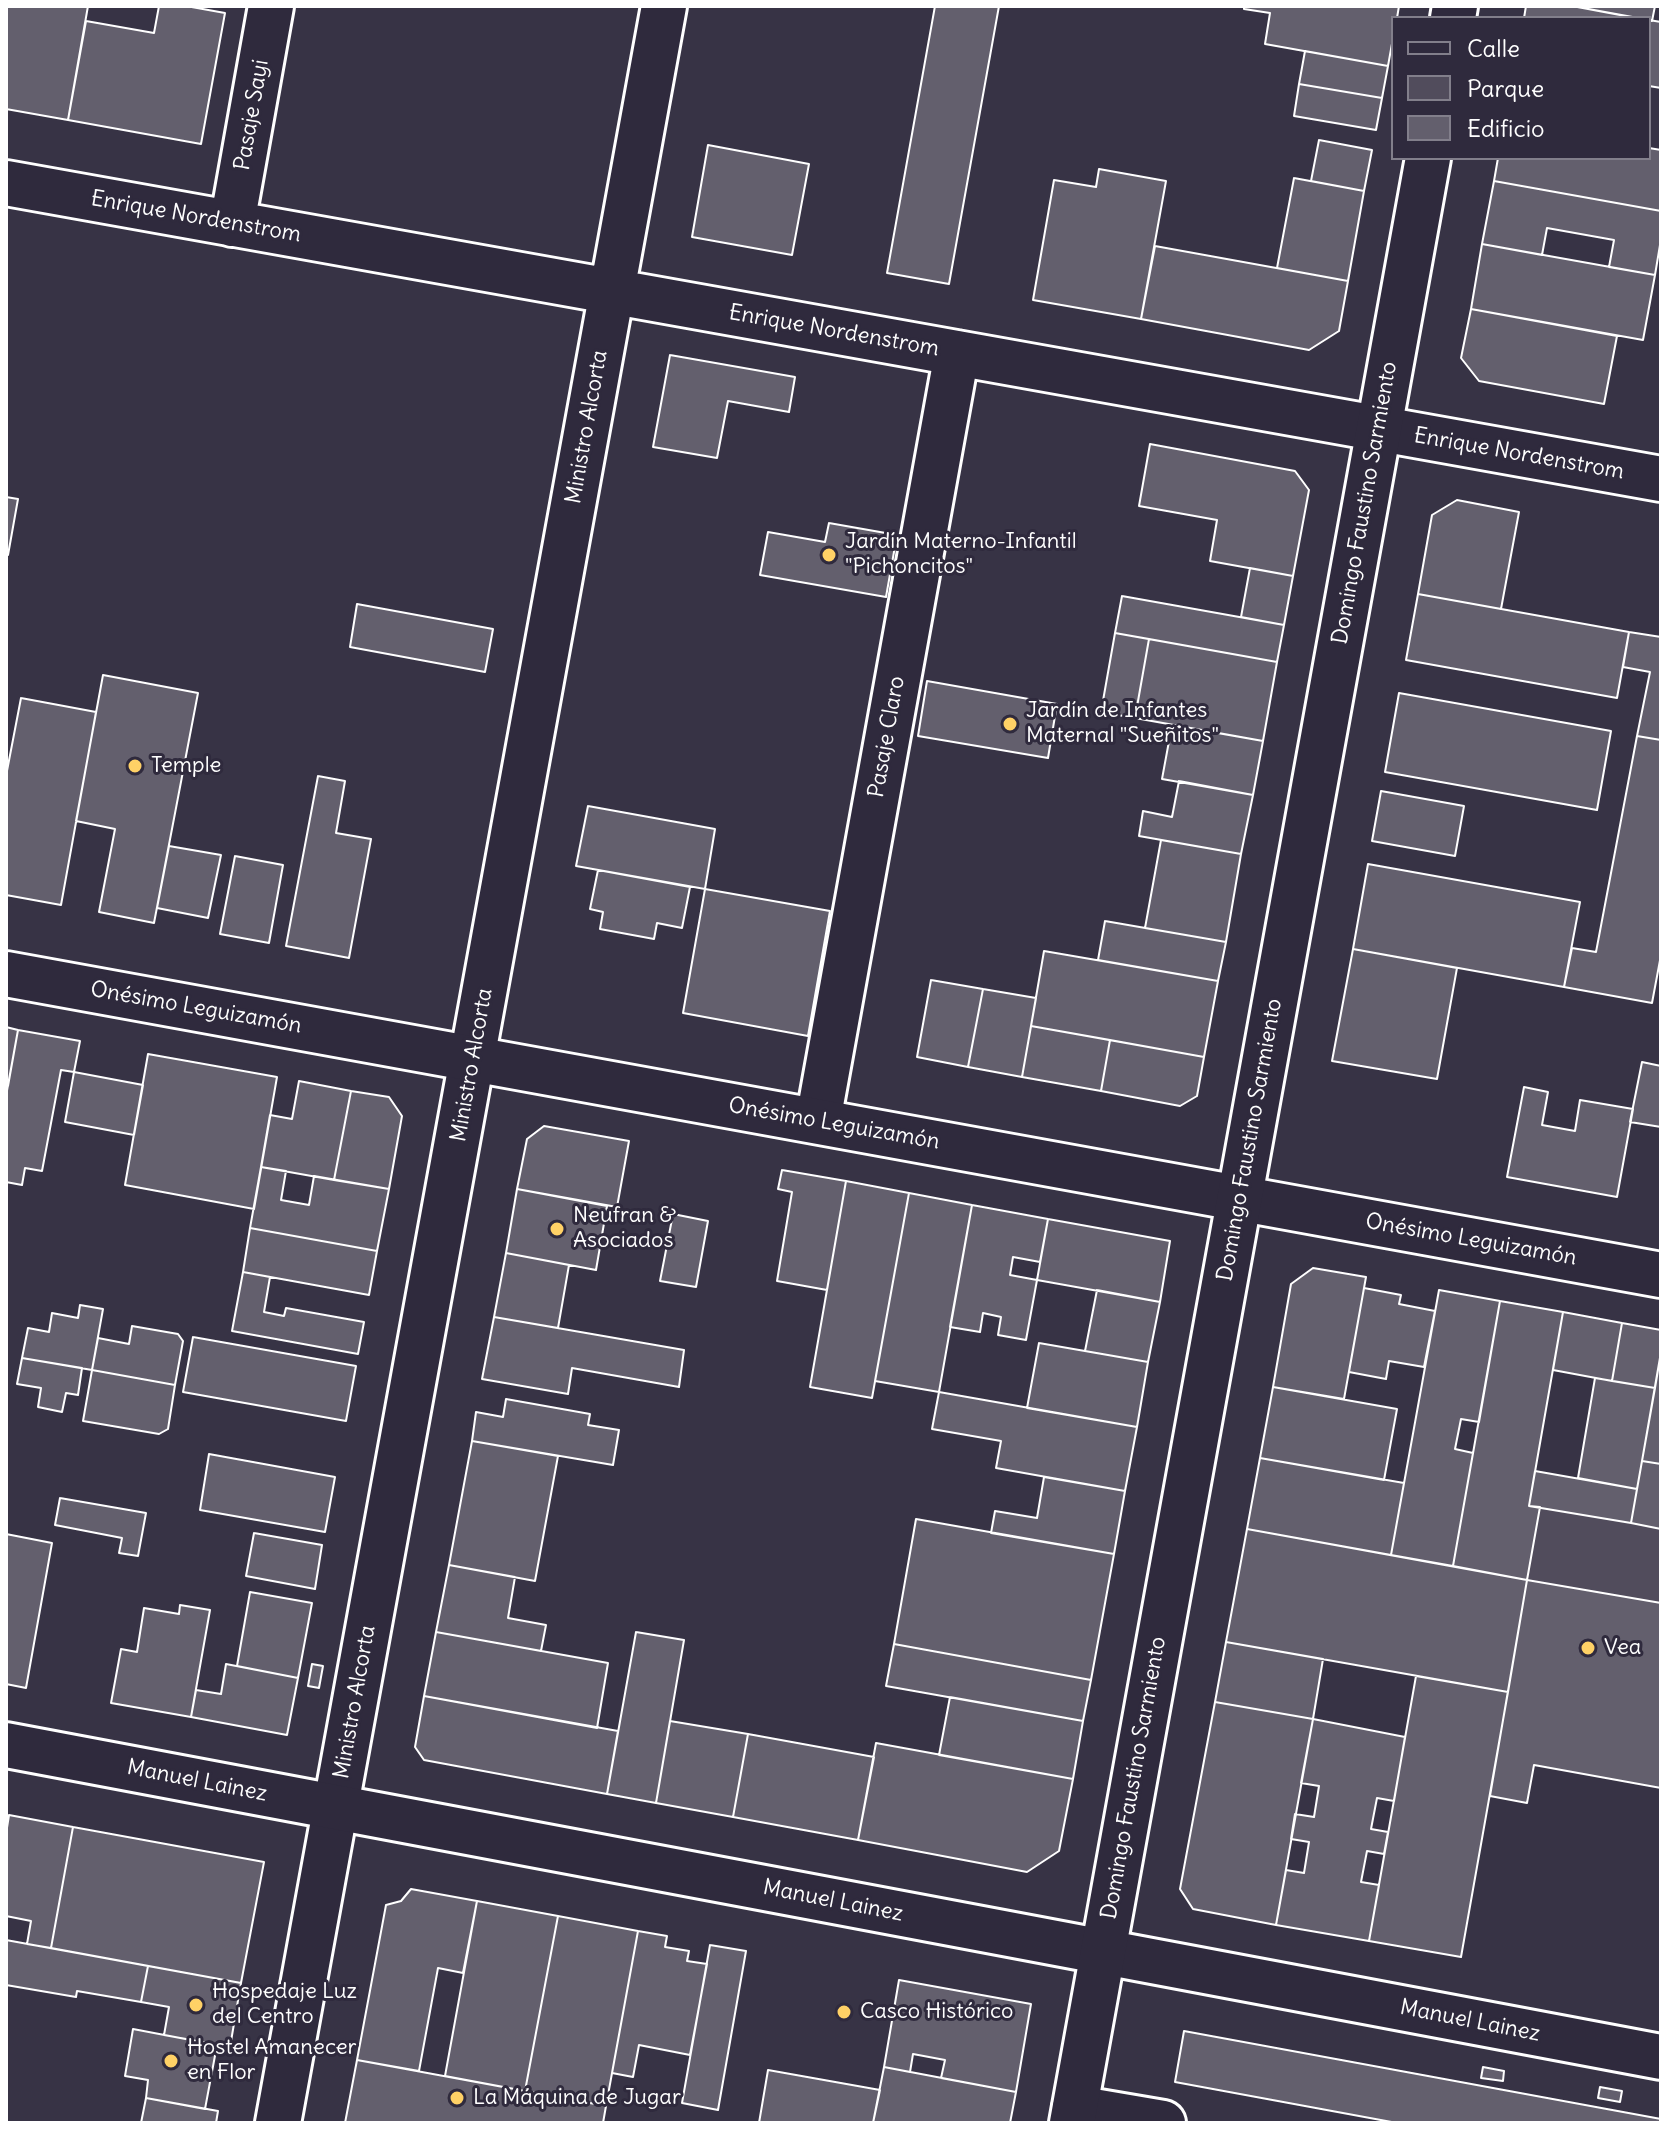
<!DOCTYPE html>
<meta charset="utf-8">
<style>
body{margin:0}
#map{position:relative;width:1667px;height:2129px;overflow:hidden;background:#373345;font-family:Delius,sans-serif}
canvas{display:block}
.frame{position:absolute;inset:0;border:8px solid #fff;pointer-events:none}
.legend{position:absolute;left:1391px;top:16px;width:260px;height:144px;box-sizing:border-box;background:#2f2a3d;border:2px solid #827f8b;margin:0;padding:10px 14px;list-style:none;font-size:24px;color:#fff}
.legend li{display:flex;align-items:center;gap:16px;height:40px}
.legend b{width:40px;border:2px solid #827f8b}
</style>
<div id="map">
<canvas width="1667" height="2129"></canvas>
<div class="frame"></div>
<ul class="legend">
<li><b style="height:10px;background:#2f2a3d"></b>Calle</li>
<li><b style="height:22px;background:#514c5c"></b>Parque</li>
<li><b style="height:22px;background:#635f6d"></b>Edificio</li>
</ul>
</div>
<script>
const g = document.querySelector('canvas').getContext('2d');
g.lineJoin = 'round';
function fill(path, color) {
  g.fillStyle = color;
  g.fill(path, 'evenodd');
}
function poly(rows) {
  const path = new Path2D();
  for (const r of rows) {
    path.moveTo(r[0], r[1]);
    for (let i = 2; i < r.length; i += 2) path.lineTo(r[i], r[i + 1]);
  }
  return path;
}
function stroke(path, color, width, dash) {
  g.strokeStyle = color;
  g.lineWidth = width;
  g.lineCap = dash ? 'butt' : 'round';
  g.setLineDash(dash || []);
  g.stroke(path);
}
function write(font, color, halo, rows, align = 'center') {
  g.font = font + ' Delius,sans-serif';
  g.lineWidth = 6;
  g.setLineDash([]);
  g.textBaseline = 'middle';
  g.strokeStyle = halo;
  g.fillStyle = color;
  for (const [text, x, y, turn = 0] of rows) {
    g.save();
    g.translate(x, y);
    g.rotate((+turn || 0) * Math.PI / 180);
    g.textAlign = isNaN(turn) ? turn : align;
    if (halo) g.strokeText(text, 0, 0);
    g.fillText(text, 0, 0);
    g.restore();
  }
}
fill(poly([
 [1540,1507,1661,1529,1661,1603,1527,1580]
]), '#514c5c');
const building = poly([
 [6,6,88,6,68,120,6,109,6,6],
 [159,6,186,6,225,13,201,144,68,120,86,21,154,33,159,6],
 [935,6,999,6,949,284,887,273,935,6],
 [1244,6,1399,6,1397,18,1393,18,1393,38,1388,66,1265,44,1270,13,1244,9,1244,6],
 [1526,6,1572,6,1638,18,1524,18,1526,6],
 [1572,6,1655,6,1652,21,1572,6],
 [1649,20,1661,22,1661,88,1649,86,1649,20],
 [1305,51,1388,66,1382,98,1299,84,1305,51],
 [1299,84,1382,98,1376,130,1294,116,1299,84],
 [1319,140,1372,150,1364,191,1311,181,1319,140],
 [708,145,809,164,792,255,692,237,708,145],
 [1649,148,1661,150,1661,211,1494,181,1498,158,1649,158,1649,148],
 [1099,169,1166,181,1141,319,1033,300,1054,180,1096,187,1099,169],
 [1294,178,1364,191,1348,281,1277,268,1294,178],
 [1494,181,1661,211,1661,239,1655,275,1609,267,1614,240,1547,228,1542,255,1482,244,1494,181],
 [1482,244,1655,275,1643,340,1471,309,1482,244],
 [1155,246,1348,281,1339,331,1309,350,1141,319,1155,246],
 [1471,309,1617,336,1604,404,1479,381,1461,358,1471,309],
 [670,355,795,377,789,412,728,401,717,458,653,447,670,355],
 [1150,444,1295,471,1309,490,1293,576,1210,561,1217,520,1139,506,1150,444],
 [6,497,18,499,8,555,6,555,6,497],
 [1457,500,1519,512,1501,609,1418,594,1432,515,1457,500],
 [829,523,897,535,886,597,760,575,768,532,825,542,829,523],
 [1250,568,1293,576,1284,625,1241,617,1250,568],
 [1418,594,1629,632,1617,698,1406,660,1418,594],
 [1122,596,1284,625,1277,662,1115,633,1122,596],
 [357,604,493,629,485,672,350,647,357,604],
 [1629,632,1661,637,1661,740,1637,736,1650,672,1623,667,1629,632],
 [1115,633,1149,639,1135,718,1101,712,1115,633],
 [1149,639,1277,662,1263,741,1135,718,1149,639],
 [103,675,198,693,154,923,99,912,115,829,76,821,103,675],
 [927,681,1057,704,1048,758,918,736,927,681],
 [1399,693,1611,731,1597,810,1385,772,1399,693],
 [21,698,96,712,61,905,6,895,6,776,21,698],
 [1172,725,1263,741,1253,795,1162,779,1172,725],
 [1637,736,1661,740,1661,955,1652,1003,1564,987,1572,948,1596,952,1637,736],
 [318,776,345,781,336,833,371,839,349,958,286,946,318,776],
 [1179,781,1253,795,1241,854,1139,836,1143,811,1172,817,1179,781],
 [1381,791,1464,806,1455,856,1372,841,1381,791],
 [588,806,715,829,705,889,576,866,588,806],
 [1161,840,1241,854,1226,942,1145,928,1161,840],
 [169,846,221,855,208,918,157,908,169,846],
 [235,856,283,865,269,943,220,934,235,856],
 [1368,864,1580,902,1564,987,1353,949,1368,864],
 [598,870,690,887,682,928,657,923,654,939,600,929,603,912,590,909,598,870],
 [705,889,830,911,808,1036,683,1013,705,889],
 [1105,921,1226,942,1218,981,1098,960,1105,921],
 [1353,949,1457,968,1437,1079,1332,1061,1353,949],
 [1044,951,1218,981,1204,1057,1031,1026,1044,951],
 [931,980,983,989,968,1067,917,1057,931,980],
 [983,989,1036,998,1022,1077,968,1067,983,989],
 [1031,1026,1110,1040,1101,1091,1022,1077,1031,1026],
 [6,1027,18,1030,8,1086,6,1086,6,1027],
 [18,1030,80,1041,74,1072,61,1070,42,1171,25,1168,22,1185,6,1182,6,1096,18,1030],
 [1110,1040,1204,1057,1197,1096,1180,1106,1101,1091,1110,1040],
 [148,1054,277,1077,254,1209,125,1185,148,1054],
 [1642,1062,1661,1066,1661,1127,1630,1122,1642,1062],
 [74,1072,143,1085,134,1135,65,1122,74,1072],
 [299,1081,351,1091,334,1180,261,1167,270,1115,292,1119,299,1081],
 [1524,1087,1548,1092,1542,1125,1575,1131,1580,1100,1633,1109,1617,1197,1507,1177,1524,1087],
 [351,1091,389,1097,402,1116,389,1189,334,1180,351,1091],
 [544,1126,629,1141,617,1207,517,1189,527,1139,544,1126],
 [261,1167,286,1171,281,1200,309,1205,314,1176,389,1189,377,1251,250,1228,261,1167],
 [782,1170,846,1181,827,1290,777,1281,792,1192,778,1189,782,1170],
 [846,1181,909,1193,872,1398,810,1387,846,1181],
 [517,1189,607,1206,596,1270,506,1253,517,1189],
 [909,1193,972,1205,939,1392,875,1381,909,1193],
 [972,1205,1048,1219,1040,1262,1013,1257,1010,1275,1037,1280,1026,1340,998,1335,1001,1317,983,1313,980,1332,950,1327,972,1205],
 [673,1214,708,1221,696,1287,660,1281,673,1214],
 [1048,1219,1170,1241,1160,1302,1037,1280,1048,1219],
 [250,1228,377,1251,369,1295,243,1272,250,1228],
 [506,1253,569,1265,558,1328,494,1317,506,1253],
 [1313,1268,1366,1277,1344,1399,1273,1387,1291,1284,1313,1268],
 [243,1272,270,1277,264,1312,284,1316,286,1308,364,1322,358,1354,232,1331,243,1272],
 [1364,1288,1401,1295,1399,1304,1435,1311,1424,1367,1389,1361,1386,1379,1349,1372,1364,1288],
 [1097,1290,1160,1302,1148,1362,1085,1351,1097,1290],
 [1439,1290,1500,1301,1479,1422,1461,1419,1455,1449,1473,1453,1453,1566,1391,1555,1439,1290],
 [1500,1301,1563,1312,1529,1506,1540,1507,1527,1580,1453,1566,1500,1301],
 [80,1305,103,1309,92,1370,22,1358,28,1328,49,1332,52,1313,78,1318,80,1305],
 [1563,1312,1622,1323,1612,1381,1553,1370,1563,1312],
 [494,1317,684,1350,679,1387,572,1368,568,1394,482,1379,494,1317],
 [1622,1323,1661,1330,1661,1352,1655,1388,1612,1381,1622,1323],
 [132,1326,178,1334,183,1341,175,1385,92,1370,98,1338,129,1344,132,1326],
 [193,1337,356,1366,346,1421,183,1392,193,1337],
 [1039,1343,1148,1362,1137,1427,1027,1408,1039,1343],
 [1661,1352,1661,1464,1642,1461,1661,1352],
 [22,1358,82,1368,78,1395,66,1393,62,1412,38,1407,41,1388,17,1384,22,1358],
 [92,1370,175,1385,168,1429,159,1434,83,1421,92,1370],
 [1595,1378,1655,1388,1637,1489,1578,1478,1595,1378],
 [1273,1387,1397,1409,1384,1480,1260,1458,1273,1387],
 [939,1392,1137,1427,1125,1491,996,1468,1001,1441,932,1429,939,1392],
 [506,1399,590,1414,588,1425,619,1430,613,1465,472,1441,476,1412,503,1417,506,1399],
 [472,1441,558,1456,535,1581,449,1565,472,1441],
 [209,1454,335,1477,325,1532,200,1510,209,1454],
 [1260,1458,1404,1483,1391,1555,1247,1529,1260,1458],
 [1642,1461,1661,1464,1661,1529,1631,1523,1642,1461],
 [1535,1471,1637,1489,1631,1523,1529,1506,1535,1471],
 [1044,1477,1125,1491,1114,1554,991,1533,995,1511,1037,1518,1044,1477],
 [60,1498,146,1513,138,1556,119,1553,122,1538,55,1525,60,1498],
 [916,1519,1114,1554,1091,1680,894,1644,916,1519],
 [1247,1529,1527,1580,1508,1692,1226,1642,1247,1529],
 [254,1533,322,1545,315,1589,246,1576,254,1533],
 [6,1534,52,1543,26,1688,6,1684,6,1534],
 [449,1565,515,1577,508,1618,546,1625,541,1651,436,1632,449,1565],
 [1527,1580,1661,1603,1661,1788,1534,1765,1527,1803,1490,1796,1527,1580],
 [250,1592,312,1603,298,1678,237,1666,250,1592],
 [180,1605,210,1610,191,1717,111,1703,121,1649,137,1652,144,1608,179,1614,180,1605],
 [436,1632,608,1663,597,1728,424,1696,436,1632],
 [636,1632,684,1640,656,1803,607,1794,636,1632],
 [1226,1642,1323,1659,1313,1719,1215,1702,1226,1642],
 [894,1644,1091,1680,1083,1721,886,1686,894,1644],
 [226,1664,298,1678,287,1735,191,1717,196,1690,221,1694,226,1664],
 [312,1664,323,1666,319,1688,308,1686,312,1664],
 [1416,1676,1508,1692,1461,1957,1369,1941,1416,1676],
 [424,1696,618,1731,607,1794,424,1760,415,1747,424,1696],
 [950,1697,1083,1721,1073,1779,939,1755,950,1697],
 [1215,1702,1313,1719,1276,1925,1193,1909,1180,1889,1215,1702],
 [1313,1719,1405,1737,1394,1801,1377,1798,1371,1829,1388,1832,1384,1854,1367,1851,1361,1882,1379,1885,1369,1941,1276,1925,1286,1870,1304,1873,1309,1842,1291,1839,1295,1814,1314,1817,1319,1786,1301,1783,1313,1719],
 [670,1721,748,1734,733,1817,656,1803,670,1721],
 [748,1734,874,1757,858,1840,733,1817,748,1734],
 [876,1743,1073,1779,1059,1851,1027,1872,858,1840,876,1743],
 [9,1815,73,1827,51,1948,27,1944,31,1921,6,1916,6,1834,9,1815],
 [73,1827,264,1862,241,1983,51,1948,73,1827],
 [411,1889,477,1901,463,1973,438,1968,419,2071,357,2060,386,1905,401,1901,411,1889],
 [477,1901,558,1916,525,2091,445,2076,477,1901],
 [558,1916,638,1931,606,2106,525,2091,558,1916],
 [638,1931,667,1936,665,1947,689,1951,687,1961,707,1964,690,2055,639,2045,633,2077,612,2073,638,1931],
 [6,1940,148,1966,141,2002,77,1991,76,1997,6,1985,6,1940],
 [710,1945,746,1951,718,2110,682,2103,710,1945],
 [148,1966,241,1983,230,2047,164,2035,169,2007,141,2002,148,1966],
 [899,1980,1031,2004,1016,2092,941,2078,945,2060,913,2054,910,2072,884,2067,899,1980],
 [133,2029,217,2045,205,2109,146,2098,148,2080,125,2076,133,2029],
 [1184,2031,1661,2119,1661,2123,1397,2123,1175,2082,1184,2031],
 [357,2060,606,2106,603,2123,345,2123,357,2060],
 [884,2067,1016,2092,1010,2123,873,2123,884,2067],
 [1483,2067,1504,2071,1503,2081,1481,2078,1483,2067],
 [768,2070,880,2090,873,2123,759,2123,768,2070],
 [1600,2087,1622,2091,1620,2102,1598,2098,1600,2087],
 [146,2098,218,2111,216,2123,141,2123,146,2098]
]);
fill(building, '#635f6d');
stroke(building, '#fff', 2);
const minor = poly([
 [6,183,1661,479],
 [232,224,271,6],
 [818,1121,957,353],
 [1075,2108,1163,2123],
 [278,2123,664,6]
]);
const tertiary = poly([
 [6,974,1661,1275],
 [6,1745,1661,2057]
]);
const secondary = poly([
 [1453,18,1455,6],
 [1072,2123,1428,158]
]);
stroke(minor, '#fff', 50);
stroke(tertiary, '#fff', 50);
stroke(secondary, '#fff', 50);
stroke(minor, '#2f2a3d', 44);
stroke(tertiary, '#2f2a3d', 44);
stroke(secondary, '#2f2a3d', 44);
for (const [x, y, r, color] of [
 [829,555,8,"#ffd166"],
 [1010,724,8,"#ffd166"],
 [135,766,8,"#ffd166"],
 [557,1229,8,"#ffd166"],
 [1588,1648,8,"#ffd166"],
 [196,2005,8,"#ffd166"],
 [844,2012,8,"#ffd166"],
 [171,2061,8,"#ffd166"],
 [457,2098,8,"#ffd166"]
]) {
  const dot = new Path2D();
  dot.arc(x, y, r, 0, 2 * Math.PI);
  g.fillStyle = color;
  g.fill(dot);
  stroke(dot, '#2f2a3d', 3);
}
write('22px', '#fff', '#2f2a3d', [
 ["Pasaje Sayi",252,115,-80],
 ["Enrique Nordenstrom",196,217,10],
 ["Enrique Nordenstrom",834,331,10],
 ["Ministro Alcorta",587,427,-80],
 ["Enrique Nordenstrom",1519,454,10],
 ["Domingo Faustino Sarmiento",1365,503,-80],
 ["Pasaje Claro",887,737,-80],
 ["Onésimo Leguizamón",196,1008,10],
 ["Ministro Alcorta",472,1065,-80],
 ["Onésimo Leguizamón",834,1124,10],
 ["Domingo Faustino Sarmiento",1250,1140,-80],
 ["Onésimo Leguizamón",1471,1240,10],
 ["Ministro Alcorta",355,1702,-80],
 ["Domingo Faustino Sarmiento",1134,1778,-80],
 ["Manuel Lainez",197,1781,11],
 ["Manuel Lainez",833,1901,11],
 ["Manuel Lainez",1470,2021,11]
]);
write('22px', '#fff', '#2f2a3d', [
 ["Jardín Materno-Infantil",845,542],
 ["\"Pichoncitos\"",845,567],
 ["Jardín de Infantes",1026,711],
 ["Maternal \"Sueñitos\"",1026,736],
 ["Temple",151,766],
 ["Neufran &",573,1216],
 ["Asociados",573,1241],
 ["Vea",1604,1648],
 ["Hospedaje Luz",212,1992],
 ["del Centro",212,2017],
 ["Casco Histórico",860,2012],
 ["Hostel Amanecer",187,2048],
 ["en Flor",187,2073],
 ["La Máquina de Jugar",473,2098]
], 'left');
</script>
